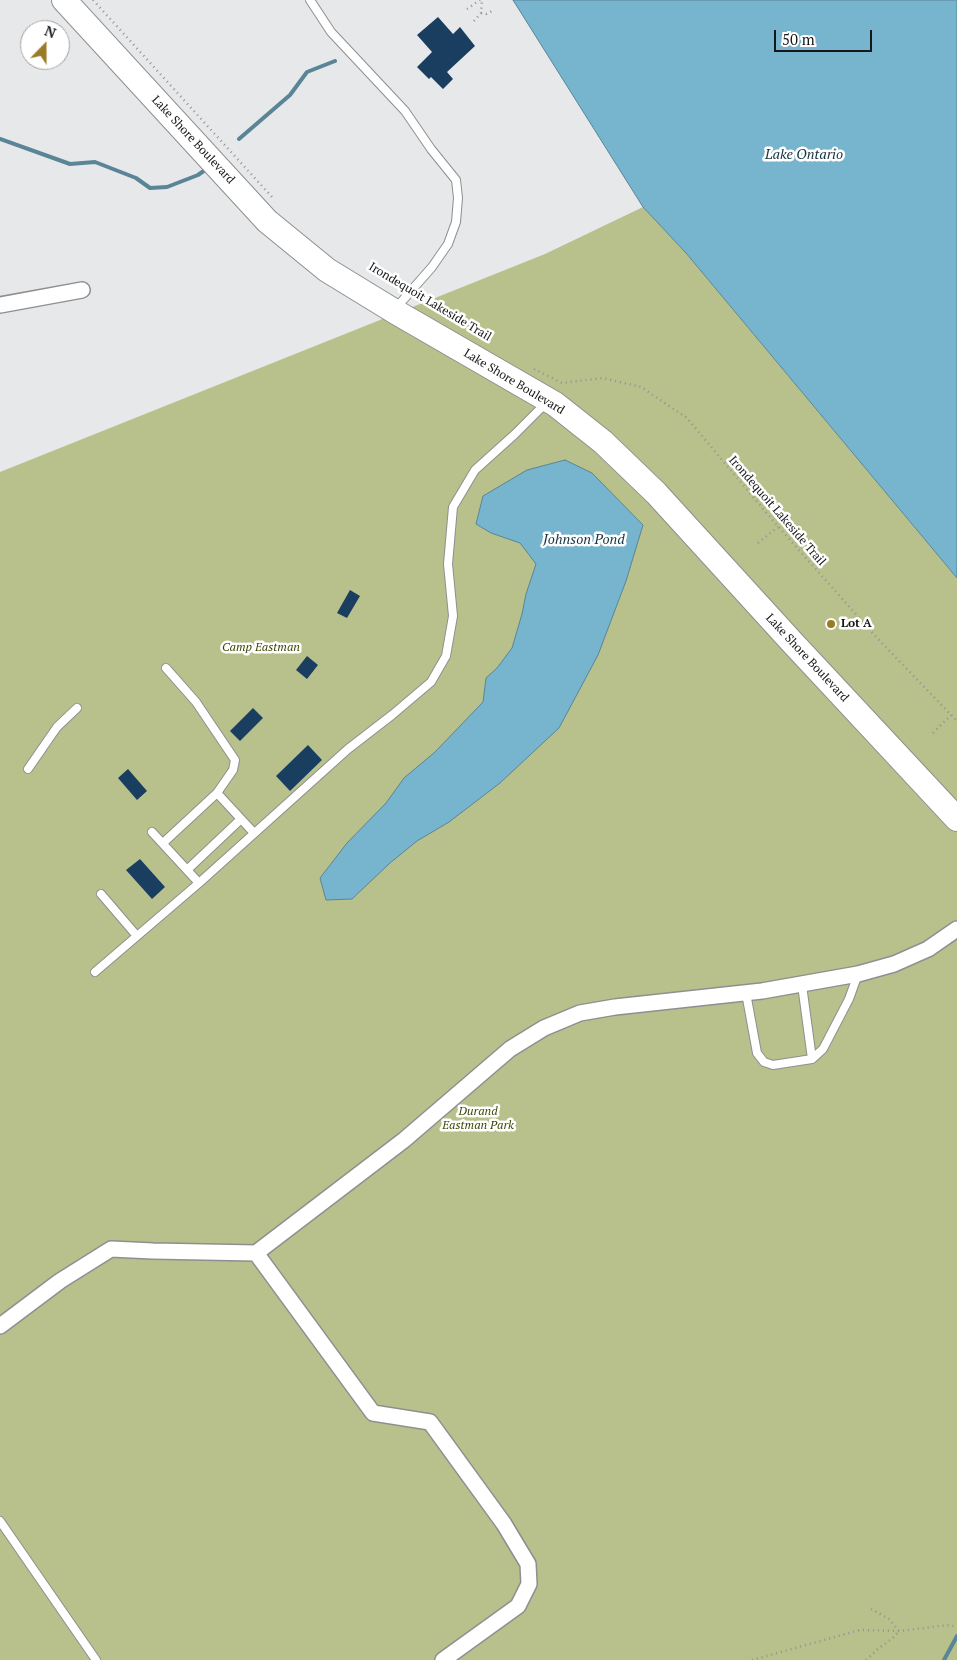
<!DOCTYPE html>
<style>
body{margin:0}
#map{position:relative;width:957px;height:1660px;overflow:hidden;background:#e7e8ea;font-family:"PT Serif",serif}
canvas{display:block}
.north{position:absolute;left:20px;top:20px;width:50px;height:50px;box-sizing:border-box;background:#fff;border:1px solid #a2a2a2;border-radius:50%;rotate:22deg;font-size:14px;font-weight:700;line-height:20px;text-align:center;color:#161717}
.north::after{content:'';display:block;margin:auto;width:18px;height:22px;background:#9b7b25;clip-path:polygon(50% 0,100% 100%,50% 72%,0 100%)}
.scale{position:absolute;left:774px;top:30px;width:98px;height:22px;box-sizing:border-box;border:2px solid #161717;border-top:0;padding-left:6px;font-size:15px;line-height:18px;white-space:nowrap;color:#161717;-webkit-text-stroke:4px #fff;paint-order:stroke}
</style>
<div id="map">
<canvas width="957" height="1660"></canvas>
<div class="north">N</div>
<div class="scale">50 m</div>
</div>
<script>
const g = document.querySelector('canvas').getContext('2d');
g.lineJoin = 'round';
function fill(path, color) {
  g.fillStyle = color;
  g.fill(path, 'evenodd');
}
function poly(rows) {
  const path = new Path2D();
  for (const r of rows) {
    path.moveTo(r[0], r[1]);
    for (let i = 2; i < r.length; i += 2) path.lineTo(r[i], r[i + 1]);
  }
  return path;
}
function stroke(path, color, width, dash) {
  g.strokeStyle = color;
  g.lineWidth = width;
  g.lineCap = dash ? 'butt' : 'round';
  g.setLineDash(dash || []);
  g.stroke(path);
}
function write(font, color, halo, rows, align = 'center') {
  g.font = font + ' "PT Serif",serif';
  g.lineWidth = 5;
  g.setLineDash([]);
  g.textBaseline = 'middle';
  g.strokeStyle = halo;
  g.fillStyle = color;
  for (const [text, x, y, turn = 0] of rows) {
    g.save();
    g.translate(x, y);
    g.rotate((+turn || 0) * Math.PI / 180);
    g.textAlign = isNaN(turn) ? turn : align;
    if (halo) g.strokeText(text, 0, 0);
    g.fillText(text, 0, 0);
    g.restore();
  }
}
fill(poly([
 [643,207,686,253,957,578,957,1660,0,1660,0,472,545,254]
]), '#b8c18b');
const water = poly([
 [513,0,957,0,957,578,686,253,643,207,513,0],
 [565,460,592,473,643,525,626,581,598,655,559,728,500,783,449,822,417,841,390,863,352,899,326,900,320,878,347,843,386,803,404,778,435,752,483,702,486,678,497,668,512,648,522,614,526,594,536,564,520,543,491,533,476,524,483,496,527,470,565,460]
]);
fill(water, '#77b4ce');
stroke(water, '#5a8597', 1);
stroke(poly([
 [0,139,70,164,95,162,136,178,150,188,167,187,198,175,205,170],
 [239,139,290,95,307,72,335,61],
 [944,1660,957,1636]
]), '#5a8597', 4);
fill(poly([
 [438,17,453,34,460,27,475,46,447,72,453,79,443,89,431,77,429,79,417,67,432,52,417,35],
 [350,590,360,596,347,618,337,613],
 [307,656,318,665,307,679,296,670],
 [253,708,263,718,240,741,230,731],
 [308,745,322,760,290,791,276,776],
 [128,769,147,791,137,800,118,778],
 [140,859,165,887,152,899,126,870]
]), '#193e60');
const lane = poly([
 [310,0,331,32,405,111,431,149,456,180,458,198,456,222,448,244,432,267,396,308],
 [166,668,196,702,235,760,233,770,217,793],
 [28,769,57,727,77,708],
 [152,832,199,883],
 [163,843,217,793,254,833],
 [187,870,241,819],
 [101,894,137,936],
 [95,972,199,883,348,749,392,715,431,682,446,656,453,616,448,564,453,507,475,470,515,434,547,402],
 [802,985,812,1059],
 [746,993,757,1053,764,1062,773,1065,812,1059,823,1049,849,999,858,974],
 [0,1521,96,1660]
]);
const street = poly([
 [0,305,82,290],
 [256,1253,373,1413,430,1422,504,1524,528,1564,529,1584,518,1606,443,1660],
 [0,1326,60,1281,111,1249,153,1251,256,1253,404,1140,510,1049,544,1028,580,1013,615,1007,762,991,858,974,894,964,928,949,957,929]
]);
const primary = poly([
 [64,0,267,221,327,270,394,311,555,404,603,442,656,493,791,641,957,819]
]);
stroke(lane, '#8e8f90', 10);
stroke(street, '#8e8f90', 18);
stroke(primary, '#8e8f90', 26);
stroke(poly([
 [93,0,272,197],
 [467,9,480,0],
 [481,13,486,14,492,11],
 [474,21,481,13,482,0],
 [534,369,562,383,603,378,641,387,687,418,775,523,877,638,957,721],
 [758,543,778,527],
 [933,733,951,715],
 [871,1609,889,1619,899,1631],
 [752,1660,860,1630,899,1631,949,1625,957,1627],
 [866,1660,879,1648,893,1638,899,1631]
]), '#919294', 2.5, [1, 4]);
stroke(lane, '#fff', 8);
stroke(street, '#fff', 15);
stroke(primary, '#fff', 24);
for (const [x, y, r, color] of [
 [831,624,5,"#9b7b25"]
]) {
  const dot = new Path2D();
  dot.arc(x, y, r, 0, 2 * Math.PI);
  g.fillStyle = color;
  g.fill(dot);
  stroke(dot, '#fff', 2);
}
write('12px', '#161717', '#fff', [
 ["Lake Shore Boulevard",193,140,47],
 ["Irondequoit Lakeside Trail",430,302,31],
 ["Lake Shore Boulevard",514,382,31],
 ["Irondequoit Lakeside Trail",777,511,49],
 ["Lake Shore Boulevard",807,658,47]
]);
write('bold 12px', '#161717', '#fff', [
 ["Lot A",841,624]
], 'left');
write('italic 12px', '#3e4402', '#fff', [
 ["Camp Eastman",261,648],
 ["Durand",478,1112],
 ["Eastman Park",478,1126]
]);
write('italic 14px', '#15333f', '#fff', [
 ["Lake Ontario",804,155],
 ["Johnson Pond",584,540]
]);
</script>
